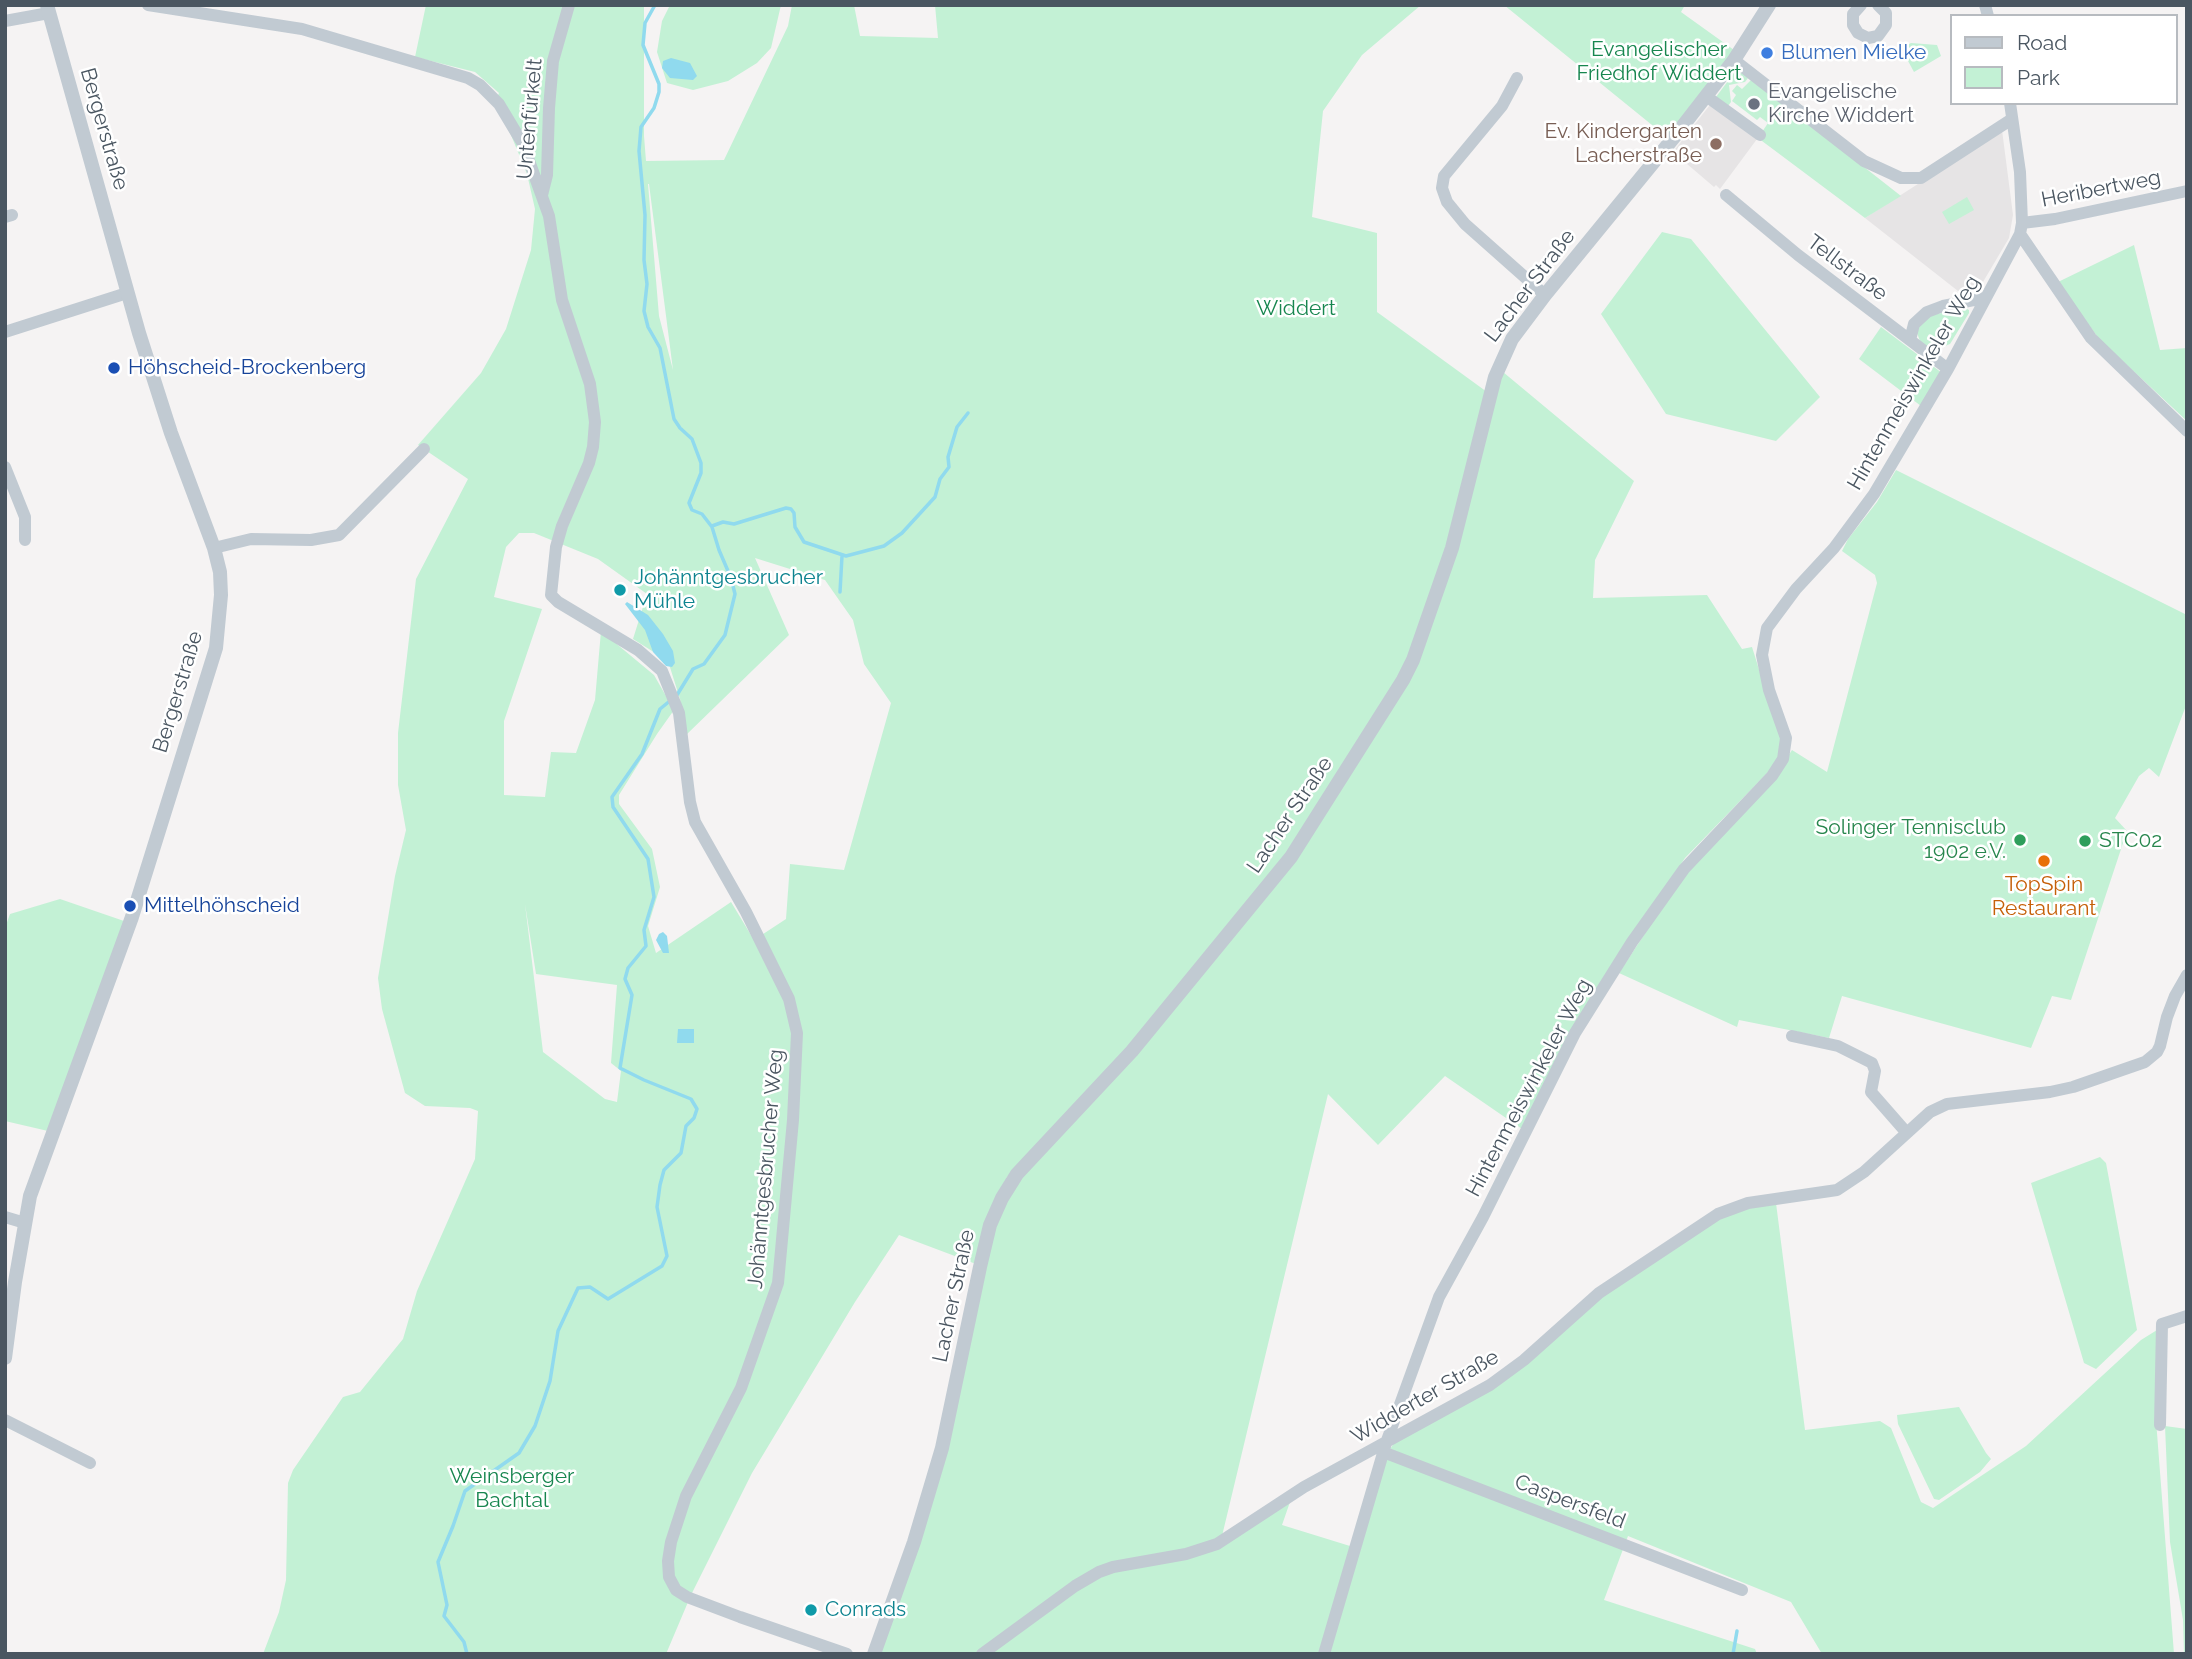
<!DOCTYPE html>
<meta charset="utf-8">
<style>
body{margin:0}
#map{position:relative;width:2192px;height:1659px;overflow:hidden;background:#f5f3f3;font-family:Raleway,sans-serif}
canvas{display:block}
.frame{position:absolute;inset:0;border:7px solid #4a5661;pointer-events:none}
.legend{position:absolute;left:1950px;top:14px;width:228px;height:91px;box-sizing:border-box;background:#fff;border:2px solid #b7bbc0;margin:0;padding:9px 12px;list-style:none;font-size:21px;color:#4a5661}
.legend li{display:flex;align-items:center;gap:14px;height:35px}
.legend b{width:35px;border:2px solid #b7bbc0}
</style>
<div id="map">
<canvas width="2192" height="1659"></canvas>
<div class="frame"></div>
<ul class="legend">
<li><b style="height:9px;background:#c1cad2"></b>Road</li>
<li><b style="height:19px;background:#c3f1d5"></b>Park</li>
</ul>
</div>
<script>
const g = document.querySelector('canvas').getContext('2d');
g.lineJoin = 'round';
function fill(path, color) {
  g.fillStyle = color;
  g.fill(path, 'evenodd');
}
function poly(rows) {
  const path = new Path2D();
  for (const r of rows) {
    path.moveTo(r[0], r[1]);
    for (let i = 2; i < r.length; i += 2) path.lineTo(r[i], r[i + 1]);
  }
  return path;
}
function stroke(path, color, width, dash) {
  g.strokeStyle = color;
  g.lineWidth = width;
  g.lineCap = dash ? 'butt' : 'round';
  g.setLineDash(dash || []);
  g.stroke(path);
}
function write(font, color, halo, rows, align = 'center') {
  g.font = font + ' Raleway,sans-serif';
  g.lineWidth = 5;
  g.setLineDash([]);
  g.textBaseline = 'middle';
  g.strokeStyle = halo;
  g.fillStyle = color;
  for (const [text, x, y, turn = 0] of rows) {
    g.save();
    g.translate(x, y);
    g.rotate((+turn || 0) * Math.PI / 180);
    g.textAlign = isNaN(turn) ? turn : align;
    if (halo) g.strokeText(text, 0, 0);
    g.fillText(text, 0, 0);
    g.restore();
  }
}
fill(poly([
 [1713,101,1760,135,1720,189,1716,185,1714,187,1673,152],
 [2002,130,2013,215,2009,238,1980,287,1974,291,1965,293,1958,291,1865,218]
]), '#e6e4e5');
fill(poly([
 [426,5,644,5,644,136,646,161,724,160,788,26,792,5,854,5,860,36,938,38,935,5,1421,5,1362,55,1323,111,1312,217,1377,233,1377,312,1487,392,1444,554,1409,659,1288,853,1129,1048,1007,1177,976,1264,899,1235,855,1302,752,1473,691,1595,666,1654,263,1654,279,1612,286,1580,288,1483,293,1470,343,1397,360,1392,403,1339,417,1291,475,1159,478,1111,470,1108,425,1106,405,1093,382,1009,378,978,395,876,406,830,398,785,398,733,416,579,468,479,418,445,481,373,506,329,531,250,535,209,527,174,511,135,494,104,499,93,475,72,415,57],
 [648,184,649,184,673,370,659,316],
 [519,533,534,533,598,559,647,594,633,639,668,661,680,699,685,736,789,635,755,558,825,580,853,620,864,664,891,703,844,870,790,864,786,919,754,940,731,902,656,953,648,926,660,887,652,849,619,804,619,795,657,734,674,710,654,675,601,631,595,700,576,753,551,752,545,797,504,795,504,721,542,609,494,597,506,547],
 [525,904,536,974,617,985,611,1063,621,1071,617,1102,605,1099,543,1052],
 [670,5,781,5,771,48,757,63,728,81,693,90,667,83,657,52,662,21],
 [1504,5,1685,5,1681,12,1734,50,1668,138],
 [1911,43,1937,45,1941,56,1914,72,1901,48],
 [1740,65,1751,74,1745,82,1729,85,1731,102,1725,110,1713,101],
 [1752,79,1901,196,1865,218,1758,138,1768,123,1760,117,1757,120,1732,101,1736,95,1732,91,1737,85,1742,89],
 [1967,197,1974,210,1949,224,1942,212],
 [1662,232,1691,239,1820,397,1776,441,1666,414,1601,314],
 [2134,245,2160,350,2187,348,2187,421,2099,339,2058,282],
 [1965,308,1969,310,1969,313,1950,344,1935,350,1928,349,1920,341,1917,333,1919,327,1928,316],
 [1881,327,1942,373,1921,406,1859,359],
 [1503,372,1634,481,1595,560,1593,598,1707,595,1742,649,1752,647,1783,746,1774,766,1685,858,1596,992,1522,1129,1445,1076,1378,1145,1328,1094,1222,1536,1200,1546,1078,1578,974,1654,882,1654,881,1651,993,1233,1008,1196,1026,1169,1296,859,1417,663],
 [1896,470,2187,615,2187,703,2159,777,2149,768,2139,776,2115,818,2127,831,2071,1000,2052,996,2031,1048,1842,996,1829,1038,1739,1020,1737,1027,1619,973,1680,880,1774,777,1792,750,1827,772,1877,583,1875,575,1842,551,1848,539,1877,502],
 [60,899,124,921,48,1131,5,1121,5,928,10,914],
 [2100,1157,2106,1163,2137,1330,2096,1369,2084,1363,2031,1183],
 [1776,1203,1805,1430,1880,1421,1891,1428,1921,1502,1933,1508,2026,1446,2141,1340,2157,1330,2156,1420,2174,1654,1822,1654,1791,1602,1628,1536,1604,1600,1755,1649,1757,1654,1328,1654,1387,1454,1394,1443,1503,1381,1590,1305,1713,1220,1741,1208],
 [1959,1407,1986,1453,1991,1459,1980,1472,1939,1500,1934,1499,1898,1424,1897,1415],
 [2165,1426,2187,1429,2187,1654,2184,1654,2183,1620,2170,1542],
 [1290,1502,1282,1525,1350,1546,1320,1654,989,1654,1087,1582,1105,1574,1193,1557]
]), '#c3f1d5');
fill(poly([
 [671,58,690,63,697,76,693,80,670,78,662,68,663,61],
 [627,602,648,615,663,634,673,651,675,663,672,667,666,666,653,652,645,630,625,604],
 [663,932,667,936,669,953,663,953,656,940,659,934],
 [678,1029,694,1029,694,1043,677,1043]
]), '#90daee');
stroke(poly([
 [655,5,645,23,643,45,659,84,659,92,654,108,641,127,639,151,645,215,644,260,647,284,644,311,648,327,660,348,674,419,680,428,692,439,701,463,701,473,689,503,692,510,702,514,712,527,719,550,731,578,735,594,725,635,704,664,693,669,677,695],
 [712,526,723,522,734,524,786,508,791,509,794,513,795,527,804,542,846,556,884,546,902,533,935,497,940,479,949,467,948,457,957,427,968,413],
 [840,592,842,556],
 [467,1654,464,1642,444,1616,447,1605,438,1562,453,1526,465,1491,519,1453,535,1426,550,1381,558,1331,578,1288,590,1287,608,1299,662,1266,667,1256,657,1207,660,1185,664,1170,681,1153,686,1126,694,1118,697,1109,691,1099,644,1080,620,1068,632,995,625,979,628,968,646,946,644,930,654,897,648,859,613,807,612,797,642,754,660,709,671,700],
 [1733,1654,1737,1631]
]), '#90daee', 3.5);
stroke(poly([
 [148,5,302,29,468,78,480,85,499,104,523,144,549,216,562,300,590,384,595,422,593,447,589,463,562,526,556,547,551,595,558,602,638,650,662,671,679,713,690,802,695,822,746,912,789,999,797,1033,793,1120,778,1283,741,1388,686,1496,671,1542,668,1561,669,1577,676,1590,687,1597,740,1617,847,1654],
 [1861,5,1853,14,1853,25,1858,33,1868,38,1878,36,1886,25,1886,13,1878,5],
 [1985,5,1988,16],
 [5,21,49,13],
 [1734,60,1864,161,1901,178,1921,178,2012,119],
 [1517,78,1502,106,1444,176,1442,188,1447,202,1465,224,1545,295],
 [1706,96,1760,135],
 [542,195,547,175,549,108,553,61,569,5],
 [1726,195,1798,255,1948,369],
 [5,217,12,215],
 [2022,223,2055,219,2187,191],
 [2020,234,2091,338,2187,431],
 [5,332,127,293],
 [1910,340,1914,324,1927,312,1943,306,1984,298],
 [5,467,25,517,25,540],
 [214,548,251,539,311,540,339,535,424,449],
 [1792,1036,1838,1046,1872,1063,1875,1071,1871,1092,1906,1132],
 [5,1217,25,1223],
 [5,1420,90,1463],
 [2160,1425,2162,1324,2187,1316],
 [1383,1452,1742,1590],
 [982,1654,1075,1586,1099,1572,1113,1567,1186,1554,1217,1544,1304,1487,1490,1385,1524,1360,1599,1293,1718,1214,1748,1203,1837,1190,1864,1172,1930,1112,1947,1104,2050,1092,2073,1087,2145,1062,2157,1052,2160,1046,2167,1017,2175,996,2187,975],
 [1324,1654,1386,1443,1439,1297,1483,1217,1575,1033,1632,942,1684,869,1772,776,1783,759,1786,738,1769,690,1762,655,1767,628,1796,589,1834,548,1874,494,1948,369,2020,234,2022,223,2020,172,2010,103]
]), '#c1cad2', 12);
stroke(poly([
 [5,1358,15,1282,30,1196,132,917,216,648,221,595,220,572,214,548,171,433,139,333,47,5],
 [874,1654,914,1542,942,1448,980,1267,990,1225,1002,1198,1017,1174,1132,1051,1291,857,1403,680,1413,660,1452,548,1495,377,1512,339,1545,295,1675,136,1734,60,1769,5]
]), '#c1cad2', 14);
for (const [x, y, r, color] of [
 [1767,53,7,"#3f7fe0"],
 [1754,104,7,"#6b7280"],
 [1716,144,7,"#8d6e63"],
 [114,368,7,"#1a4fb4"],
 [620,590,7,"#0f9aa8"],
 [2020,840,7,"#2e9e5b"],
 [2085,841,7,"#2e9e5b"],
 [2044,861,7,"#e8710a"],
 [130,906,7,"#1a4fb4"],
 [811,1610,7,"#0f9aa8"]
]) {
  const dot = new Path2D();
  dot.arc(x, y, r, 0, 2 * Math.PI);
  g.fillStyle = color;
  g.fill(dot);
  stroke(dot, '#fff', 2.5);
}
write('21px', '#17864f', '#fff', [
 ["Evangelischer",1659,50],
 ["Friedhof Widdert",1659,74],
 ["Widdert",1296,309],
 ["Weinsberger",512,1477],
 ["Bachtal",512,1501]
]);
write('21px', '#366cbe', '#fff', [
 ["Blumen Mielke",1781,53]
], 'left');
write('21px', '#5b616d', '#fff', [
 ["Evangelische",1768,92],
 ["Kirche Widdert",1768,116]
], 'left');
write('21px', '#4a5661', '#fff', [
 ["Untenfürkelt",530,119,-85],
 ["Bergerstraße",104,129,74],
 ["Heribertweg",2101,189,-11],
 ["Tellstraße",1847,268,37],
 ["Lacher Straße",1530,286,-53],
 ["Hintenmeiswinkeler Weg",1914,383,-60],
 ["Bergerstraße",178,692,-73],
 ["Lacher Straße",1290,815,-56],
 ["Hintenmeiswinkeler Weg",1529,1088,-62],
 ["Johänntgesbrucher Weg",766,1169,-85],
 ["Lacher Straße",954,1296,-78],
 ["Widderter Straße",1425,1397,-30],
 ["Caspersfeld",1570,1502,21]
]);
write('21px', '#785e54', '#fff', [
 ["Ev. Kindergarten",1702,132],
 ["Lacherstraße",1702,156]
], 'right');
write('21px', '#164399', '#fff', [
 ["Höhscheid-Brockenberg",128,368],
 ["Mittelhöhscheid",144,906]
], 'left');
write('21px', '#0d838f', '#fff', [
 ["Johänntgesbrucher",634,578],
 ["Mühle",634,602],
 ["Conrads",825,1610]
], 'left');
write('21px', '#27864d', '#fff', [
 ["Solinger Tennisclub",2006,828],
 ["1902 e.V.",2006,852],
 ["STC02",2099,841,"left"]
], 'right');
write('21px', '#c56008', '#fff', [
 ["TopSpin",2044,885],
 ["Restaurant",2044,909]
]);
</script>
